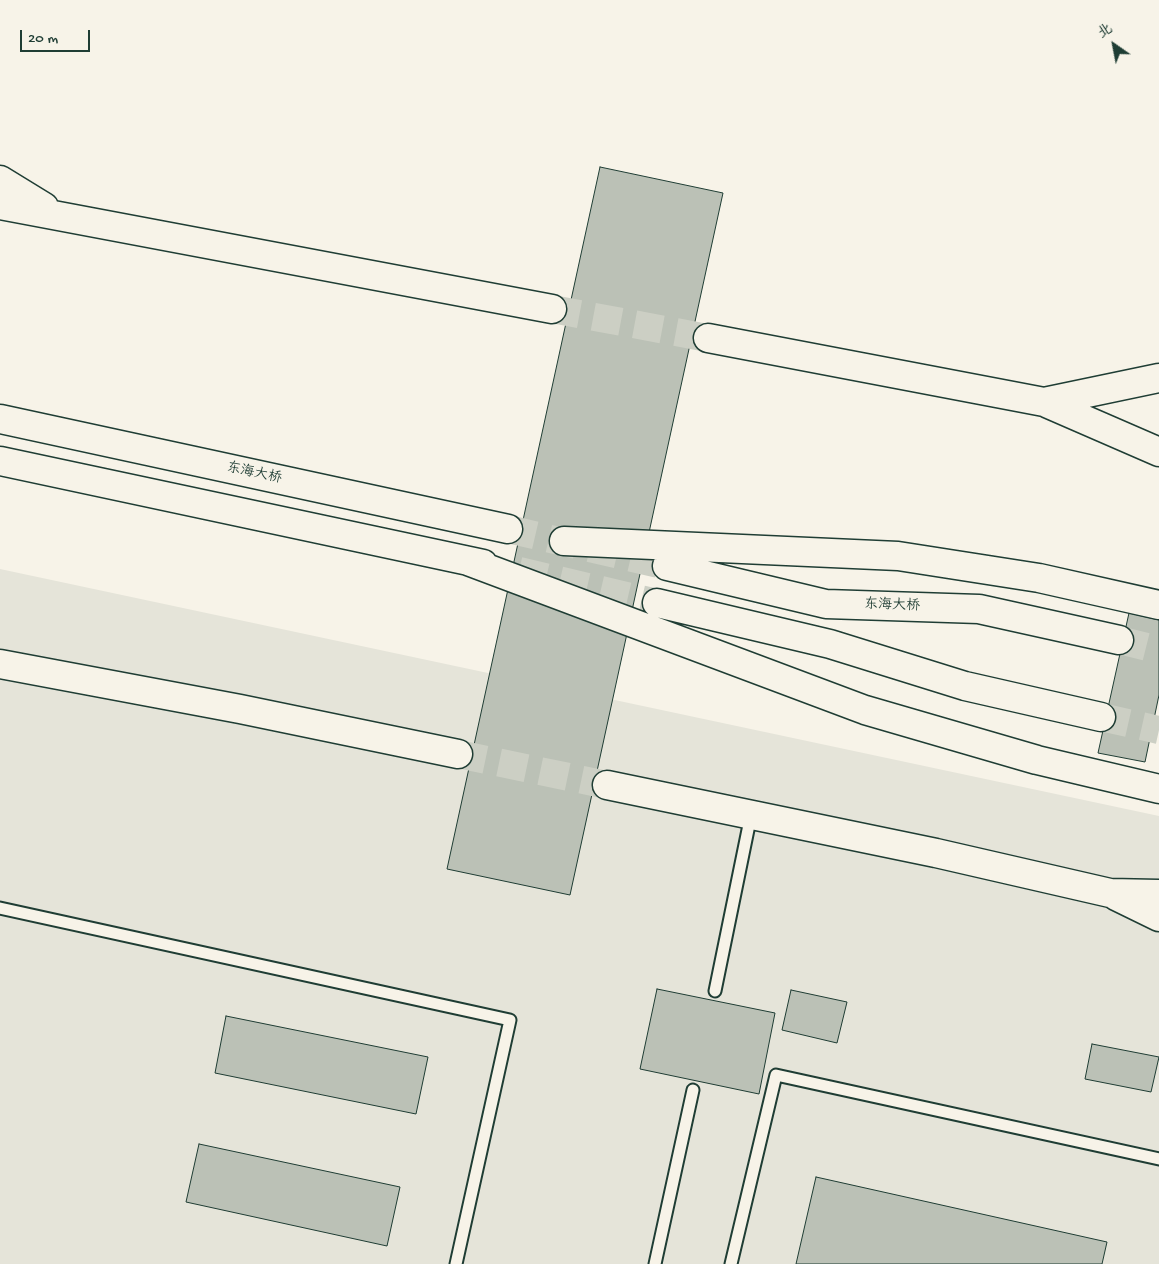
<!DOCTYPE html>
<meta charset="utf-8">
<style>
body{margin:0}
#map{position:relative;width:1159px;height:1264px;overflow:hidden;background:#f7f3e8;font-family:"Gochi Hand","LXGW WenKai TC",sans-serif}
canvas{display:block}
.north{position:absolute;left:1089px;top:20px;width:50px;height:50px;-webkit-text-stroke:4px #f7f3e8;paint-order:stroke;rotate:327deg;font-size:14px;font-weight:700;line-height:20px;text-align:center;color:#1f3d34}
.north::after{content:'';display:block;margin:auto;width:18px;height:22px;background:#1f3d34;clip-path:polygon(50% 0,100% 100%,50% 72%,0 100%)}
.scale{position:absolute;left:20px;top:30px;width:70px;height:22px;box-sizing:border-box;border:2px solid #1f3d34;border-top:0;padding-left:6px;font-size:15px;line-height:18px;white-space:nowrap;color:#1f3d34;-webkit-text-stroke:4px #f7f3e8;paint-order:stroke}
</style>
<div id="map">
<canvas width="1159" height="1264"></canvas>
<div class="north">北</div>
<div class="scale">20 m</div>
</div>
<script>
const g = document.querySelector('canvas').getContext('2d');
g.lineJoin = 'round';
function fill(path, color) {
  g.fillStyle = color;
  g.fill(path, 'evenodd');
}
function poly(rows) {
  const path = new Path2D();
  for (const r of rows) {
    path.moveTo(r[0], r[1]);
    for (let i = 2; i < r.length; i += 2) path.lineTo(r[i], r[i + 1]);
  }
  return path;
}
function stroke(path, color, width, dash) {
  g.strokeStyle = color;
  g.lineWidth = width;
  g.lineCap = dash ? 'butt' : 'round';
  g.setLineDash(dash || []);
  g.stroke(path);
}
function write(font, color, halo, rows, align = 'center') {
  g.font = font + ' "Gochi Hand","LXGW WenKai TC",sans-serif';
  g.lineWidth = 4.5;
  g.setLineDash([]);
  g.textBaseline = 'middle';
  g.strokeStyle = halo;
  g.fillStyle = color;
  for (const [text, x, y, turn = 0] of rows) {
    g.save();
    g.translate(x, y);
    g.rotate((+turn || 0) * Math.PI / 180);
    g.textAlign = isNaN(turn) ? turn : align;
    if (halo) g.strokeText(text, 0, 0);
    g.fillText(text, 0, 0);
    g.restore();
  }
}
fill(poly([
 [0,569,1159,816,1159,1264,0,1264]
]), '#e5e4d9');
const building = poly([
 [600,167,723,193,570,895,447,869,600,167],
 [1129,613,1159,620,1159,695,1145,762,1098,753,1129,613],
 [657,989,775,1013,759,1094,640,1069,657,989],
 [791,990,847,1002,837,1043,782,1030,791,990],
 [226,1016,428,1057,416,1114,215,1073,226,1016],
 [1092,1044,1159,1057,1151,1092,1085,1079,1092,1044],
 [199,1144,400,1187,387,1246,186,1202,199,1144],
 [816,1177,1107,1242,1102,1264,796,1264,816,1177]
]);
fill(building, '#bbc1b6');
stroke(building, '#1f3d34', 1);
stroke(poly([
 [552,309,708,338],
 [508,529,667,566],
 [519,571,657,603],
 [1119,640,1159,650],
 [1101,717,1159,730],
 [458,754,607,785]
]), '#cccfc4', 28, [28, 14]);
const service = poly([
 [0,908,510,1020,456,1264],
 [715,991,751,815],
 [655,1264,693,1090],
 [731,1264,776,1075,1159,1159]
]);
const motorway = poly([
 [0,180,44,207],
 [0,205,552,309],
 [708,338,1044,402,1159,452],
 [1044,402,1159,378],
 [0,419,508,529],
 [0,461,483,564],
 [564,541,898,556,1039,578,1159,605],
 [465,560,865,710,1037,760,1159,789],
 [667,566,826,604,979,609,1119,640],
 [657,603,830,644,965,686,1101,717],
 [0,664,240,709,458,754],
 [607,785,936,853,1110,893,1159,894],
 [1116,896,1159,917]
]);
stroke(service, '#1f3d34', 15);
stroke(motorway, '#1f3d34', 31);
stroke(service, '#f7f3e8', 11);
stroke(motorway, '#f7f3e8', 28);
write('14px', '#1f3d34', '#f7f3e8', [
 ["东海大桥",254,474,12],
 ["东海大桥",892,606,2]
]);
</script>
